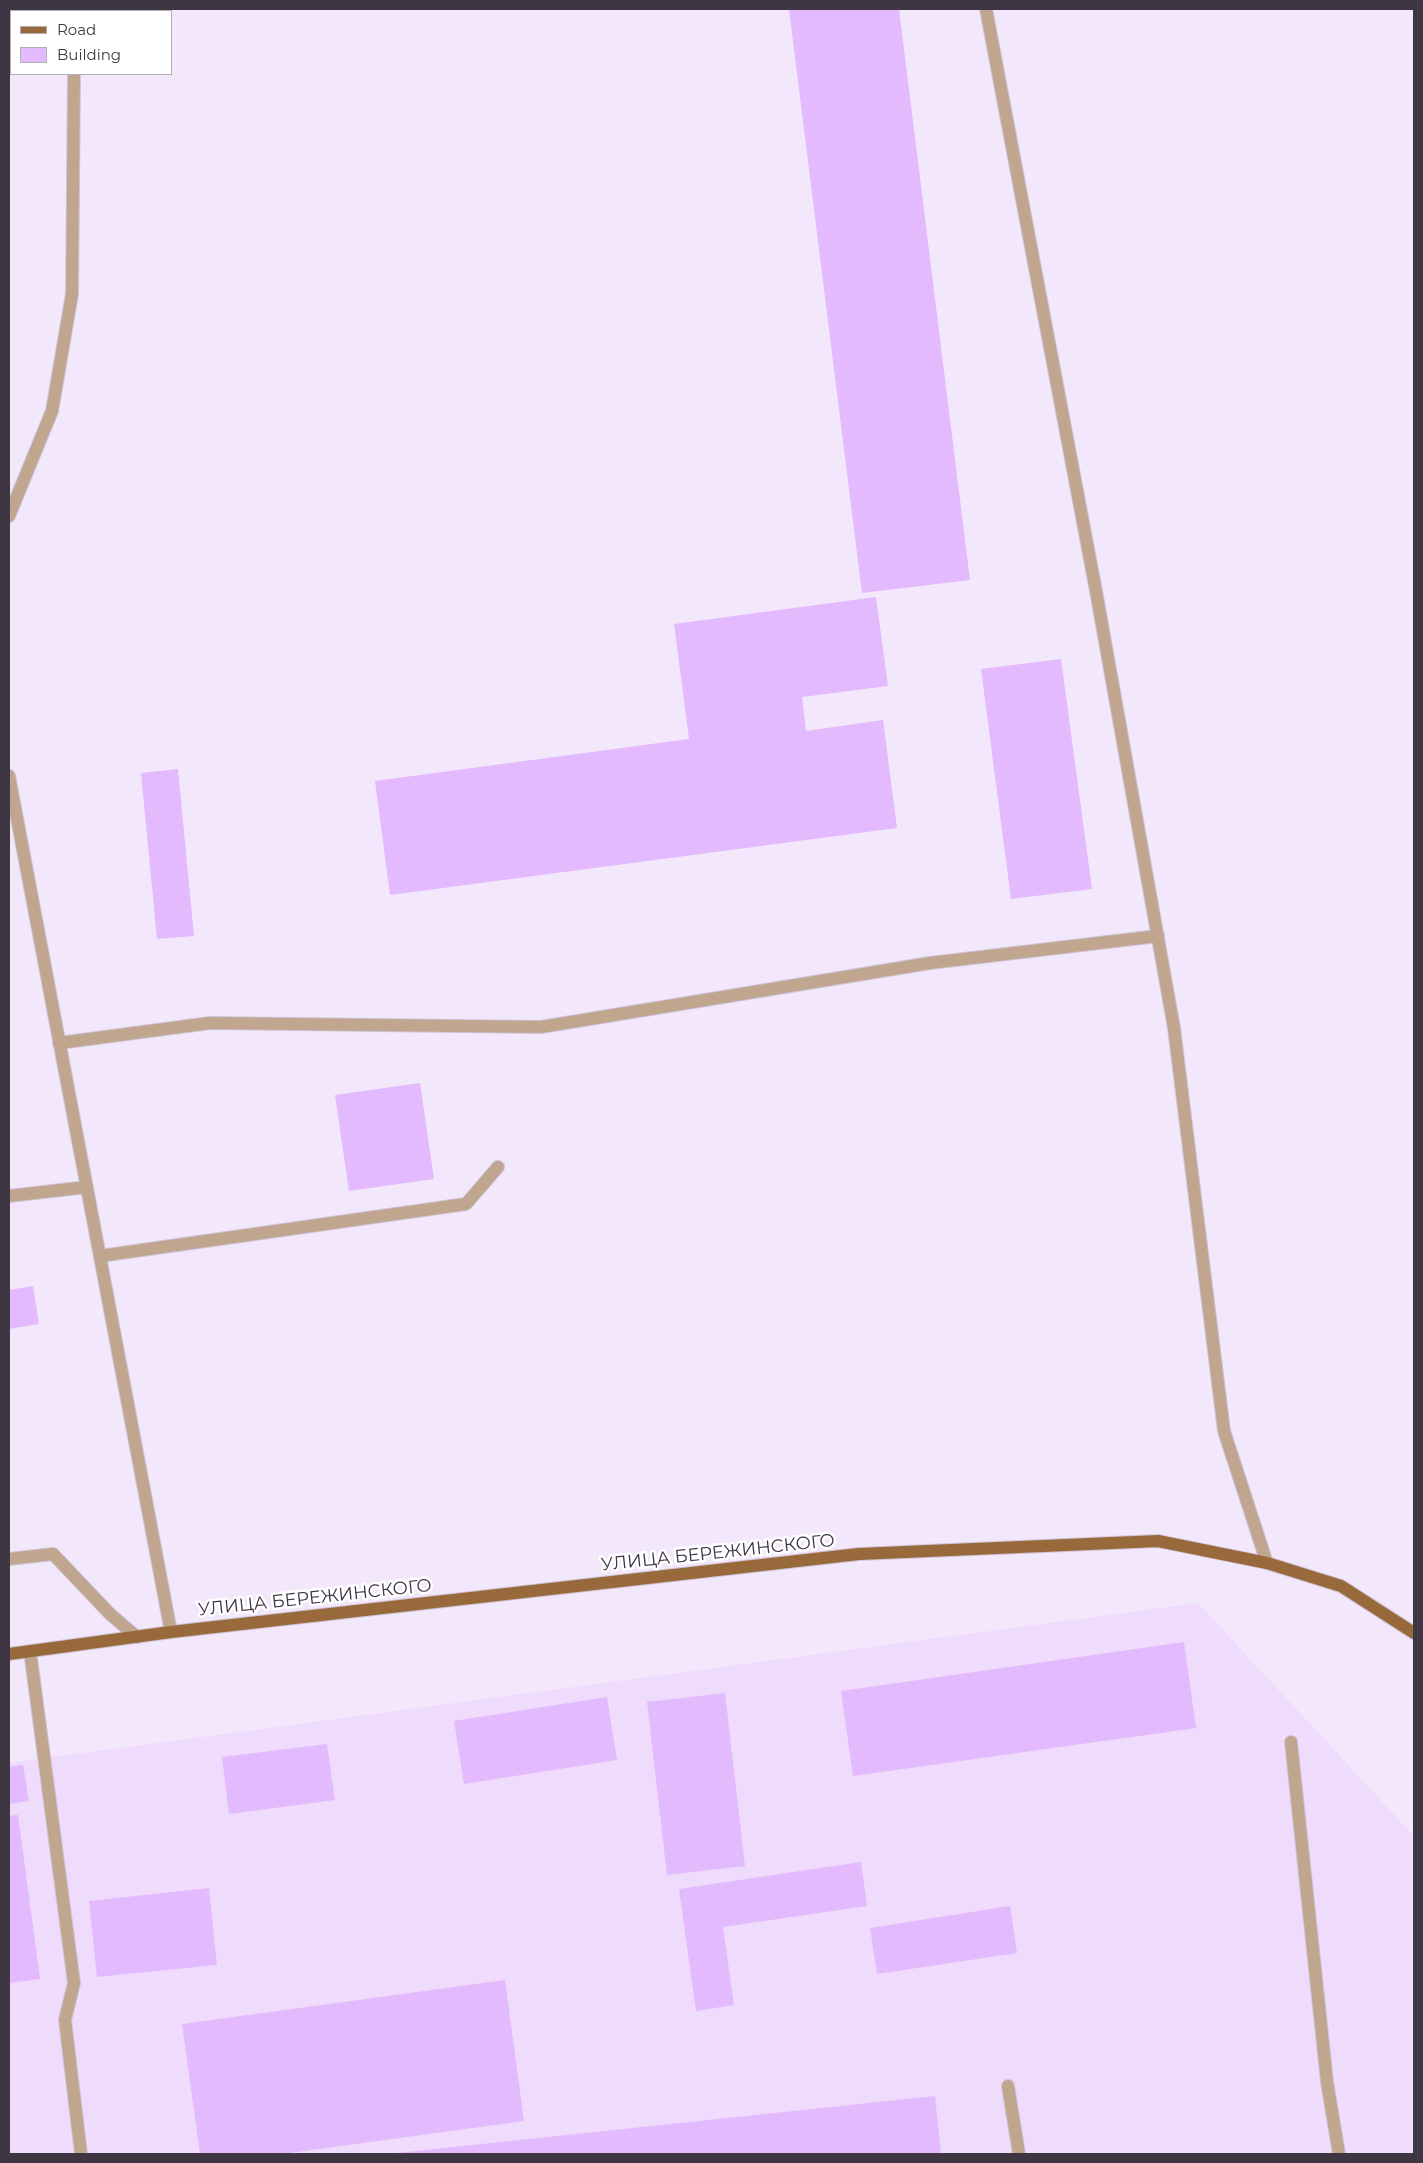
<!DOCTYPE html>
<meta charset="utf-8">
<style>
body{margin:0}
#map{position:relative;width:1423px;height:2163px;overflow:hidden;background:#f3e7fc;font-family:Montserrat,sans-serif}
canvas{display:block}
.frame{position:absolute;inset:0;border:10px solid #3e3643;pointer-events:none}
.legend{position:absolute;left:10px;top:10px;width:162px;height:65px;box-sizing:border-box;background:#fff;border:1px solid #b2afb4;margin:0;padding:6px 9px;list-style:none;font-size:15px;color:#3e3643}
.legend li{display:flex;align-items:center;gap:10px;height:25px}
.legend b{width:25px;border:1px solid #b2afb4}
</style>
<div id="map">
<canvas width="1423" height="2163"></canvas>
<div class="frame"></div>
<ul class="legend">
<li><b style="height:6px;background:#986a3b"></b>Road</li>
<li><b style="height:14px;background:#e3bafd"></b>Building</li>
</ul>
</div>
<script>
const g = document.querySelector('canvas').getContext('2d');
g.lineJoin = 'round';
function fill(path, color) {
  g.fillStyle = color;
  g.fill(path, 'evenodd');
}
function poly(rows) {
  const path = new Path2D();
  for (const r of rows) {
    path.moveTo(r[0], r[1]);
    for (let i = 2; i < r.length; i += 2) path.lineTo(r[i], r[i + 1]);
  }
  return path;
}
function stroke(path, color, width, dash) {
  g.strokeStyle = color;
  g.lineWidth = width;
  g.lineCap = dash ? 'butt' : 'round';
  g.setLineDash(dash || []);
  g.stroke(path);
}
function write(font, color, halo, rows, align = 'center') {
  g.font = font + ' Montserrat,sans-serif';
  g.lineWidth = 5;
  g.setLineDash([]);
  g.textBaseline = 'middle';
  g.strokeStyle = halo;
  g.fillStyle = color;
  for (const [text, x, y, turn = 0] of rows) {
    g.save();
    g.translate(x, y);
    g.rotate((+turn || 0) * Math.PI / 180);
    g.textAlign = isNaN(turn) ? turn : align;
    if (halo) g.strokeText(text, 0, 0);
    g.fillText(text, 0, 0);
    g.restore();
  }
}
fill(poly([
 [1198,1603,1414,1836,1414,2154,9,2154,9,1763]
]), '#efdbfc');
fill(poly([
 [789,9,899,9,970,580,862,593],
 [876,597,888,686,802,697,806,731,883,720,897,828,390,895,375,781,689,739,674,624],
 [1061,659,1092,889,1011,899,981,669],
 [178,769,194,936,157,939,141,773],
 [420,1083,434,1179,349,1191,335,1095],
 [33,1286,39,1324,9,1329,9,1290],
 [1184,1642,1196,1728,853,1776,841,1691],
 [725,1693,745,1866,667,1875,647,1702],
 [607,1697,617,1760,464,1784,454,1721],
 [327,1744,335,1800,229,1814,222,1757],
 [23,1765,29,1801,9,1804,9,1767],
 [18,1815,40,1979,9,1983,9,1816],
 [861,1862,867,1906,723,1927,734,2005,696,2011,679,1889],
 [209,1888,217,1965,97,1977,89,1901],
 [1010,1906,1017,1953,877,1974,870,1928],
 [505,1980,524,2121,282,2154,200,2154,182,2024],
 [935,2096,941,2154,397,2154,397,2153]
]), '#e3bafd');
const minor = poly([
 [986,9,1096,591,1174,1028,1224,1431,1267,1563],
 [78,11,79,9],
 [9,516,52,411,72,294,74,74],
 [9,776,171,1632],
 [59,1043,210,1023,541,1027,930,963,1158,936],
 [9,1196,87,1187],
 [100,1256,466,1204,498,1167],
 [9,1559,53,1554,110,1614,137,1637],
 [30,1651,74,1983,65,2020,81,2154],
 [1291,1742,1327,2082,1339,2154],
 [1008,2086,1019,2154]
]);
const major = poly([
 [9,1654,171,1632,859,1554,1158,1541,1267,1563,1341,1586,1414,1633]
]);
stroke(minor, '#cfc4d7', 14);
stroke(major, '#cfc4d7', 14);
stroke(minor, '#c0a68e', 12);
stroke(major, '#986a3b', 12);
write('18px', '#3e3643', '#fff', [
 ["УЛИЦА БЕРЕЖИНСКОГО",718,1553,-6],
 ["УЛИЦА БЕРЕЖИНСКОГО",315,1598,-6]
]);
</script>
